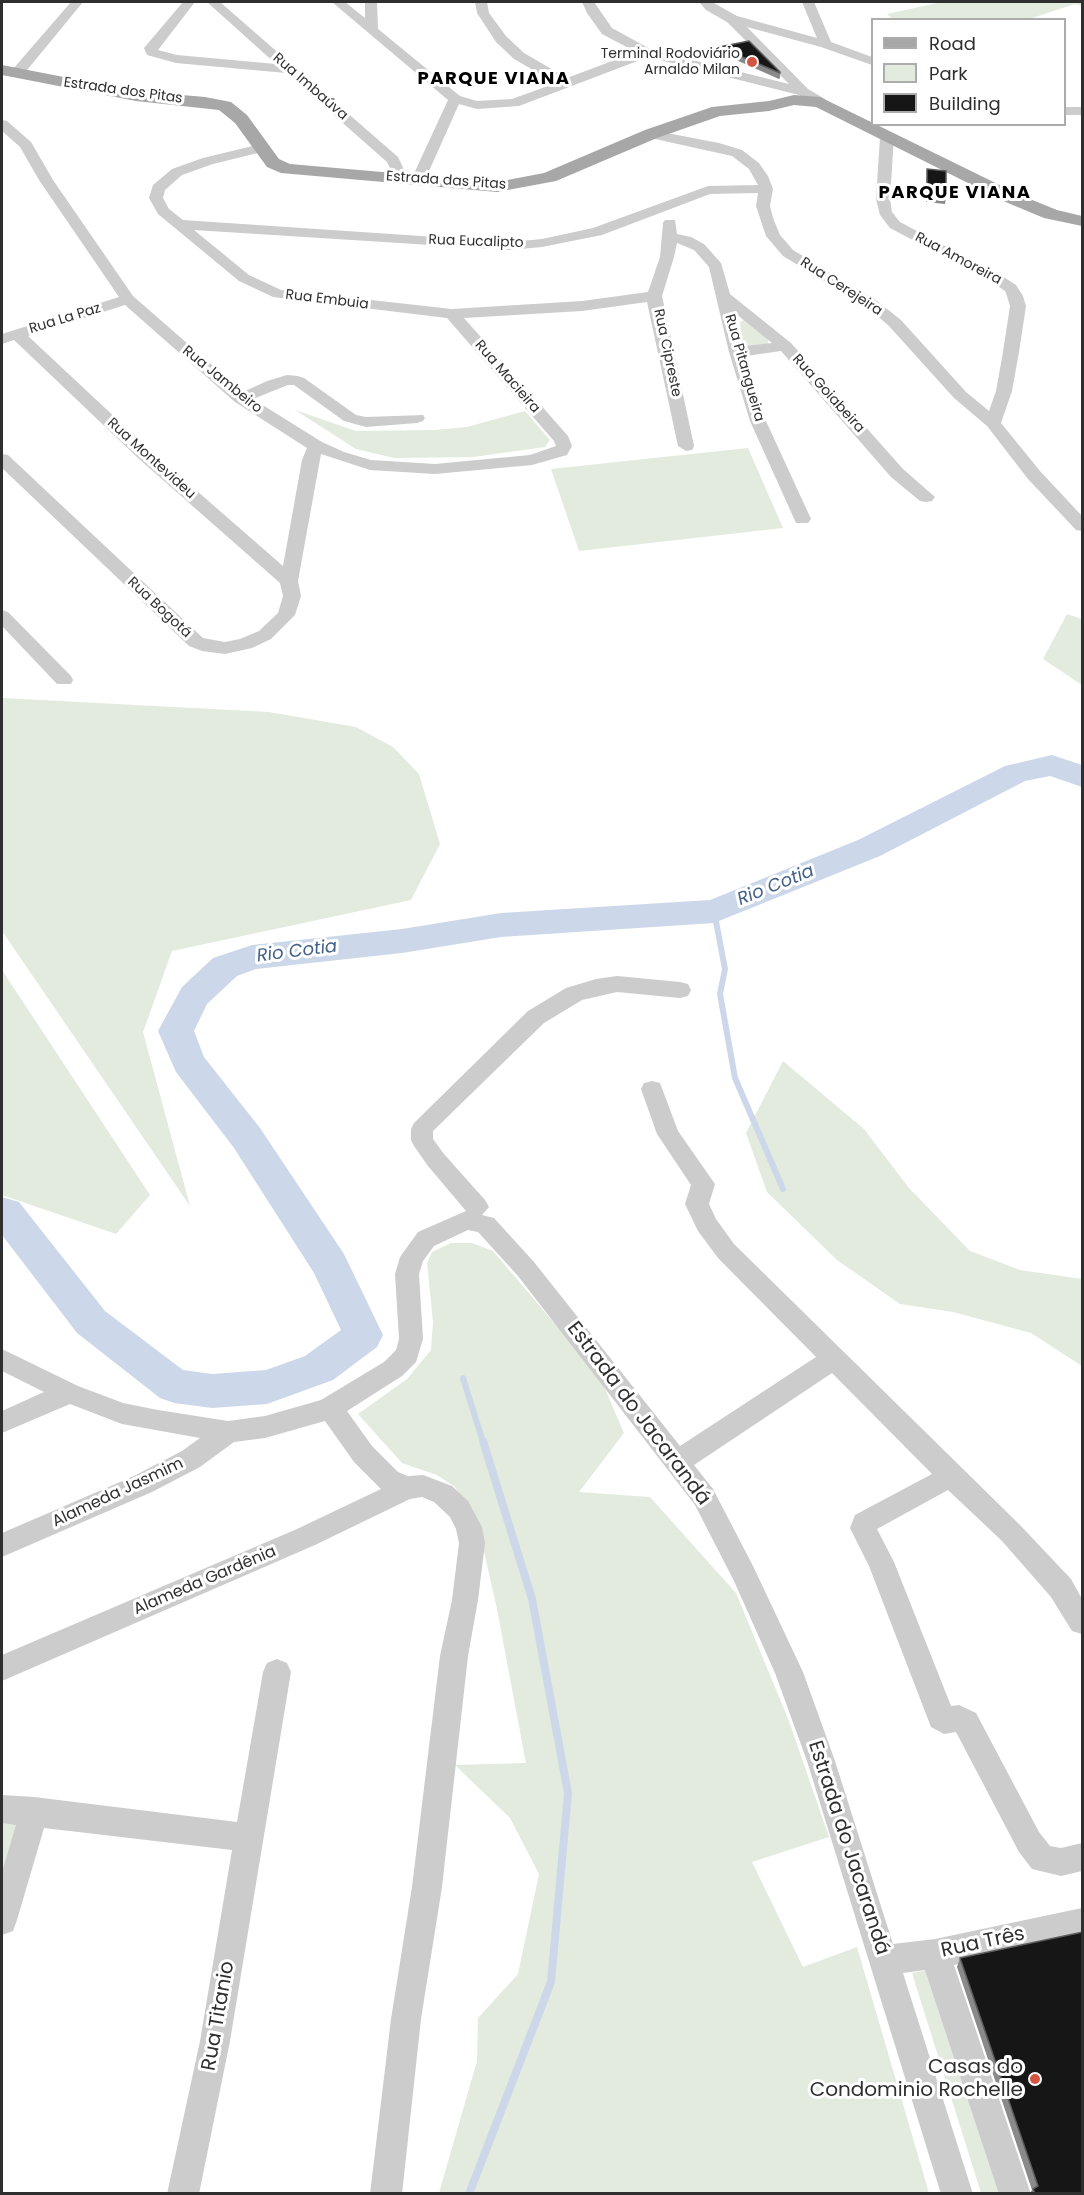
<!DOCTYPE html>
<meta charset="utf-8">
<style>
body{margin:0}
#map{position:relative;width:1084px;height:2195px;overflow:hidden;background:#fff;font-family:Poppins,sans-serif}
canvas{display:block}
.frame{position:absolute;inset:0;border:3px solid #2f2f2f;pointer-events:none}
.legend{position:absolute;left:871px;top:18px;width:195px;height:108px;box-sizing:border-box;background:#fff;border:2px solid #acacac;margin:0;padding:8px 10px;list-style:none;font-size:18px;color:#2f2f2f}
.legend li{display:flex;align-items:center;gap:12px;height:30px}
.legend b{width:30px;border:2px solid #acacac}
</style>
<div id="map">
<canvas width="1084" height="2195"></canvas>
<div class="frame"></div>
<ul class="legend">
<li><b style="height:8px;background:#a7a7a7"></b>Road</li>
<li><b style="height:16px;background:#e2ebde"></b>Park</li>
<li><b style="height:16px;background:#161616"></b>Building</li>
</ul>
</div>
<script>
const g = document.querySelector('canvas').getContext('2d');
g.lineJoin = 'round';
function fill(path, color) {
  g.fillStyle = color;
  g.fill(path, 'evenodd');
}
function poly(rows) {
  const path = new Path2D();
  for (const r of rows) {
    path.moveTo(r[0], r[1]);
    for (let i = 2; i < r.length; i += 2) path.lineTo(r[i], r[i + 1]);
  }
  return path;
}
function stroke(path, color, width, dash) {
  g.strokeStyle = color;
  g.lineWidth = width;
  g.lineCap = dash ? 'butt' : 'round';
  g.setLineDash(dash || []);
  g.stroke(path);
}
function write(font, color, halo, rows, align = 'center') {
  g.font = font + ' Poppins,sans-serif';
  g.lineWidth = 6;
  g.setLineDash([]);
  g.textBaseline = 'middle';
  g.strokeStyle = halo;
  g.fillStyle = color;
  for (const [text, x, y, turn = 0] of rows) {
    g.save();
    g.translate(x, y);
    g.rotate((+turn || 0) * Math.PI / 180);
    g.textAlign = isNaN(turn) ? turn : align;
    if (halo) g.strokeText(text, 0, 0);
    g.fillText(text, 0, 0);
    g.restore();
  }
}
fill(poly([
 [942,2,1082,2,1082,6,1075,4,1026,20,894,20,887,14],
 [744,320,748,321,768,340,768,344,742,346,740,322],
 [295,410,356,431,434,430,467,427,525,411,550,440,545,447,473,457,394,458,356,449],
 [748,448,783,528,579,551,551,469],
 [1067,614,1082,619,1082,685,1043,659],
 [2,698,269,712,356,727,393,747,419,774,440,844,411,900,172,951,143,1032,190,1206,2,931],
 [2,970,150,1195,116,1234,2,1195],
 [783,1061,864,1129,909,1188,970,1251,1020,1270,1082,1279,1082,1366,1031,1333,953,1312,900,1304,837,1260,767,1192,746,1133],
 [451,1243,472,1243,493,1251,600,1377,624,1433,579,1492,650,1497,736,1593,789,1721,829,1837,752,1862,803,1967,857,1947,929,2193,439,2193,477,2061,478,2018,518,1974,539,1874,510,1818,455,1765,526,1763,497,1609,477,1521,455,1487,437,1475,402,1463,358,1414,407,1379,431,1350,433,1322,427,1263,432,1252],
 [21,1821,2,1886,2,1822],
 [932,1969,1006,2193,981,2193,912,1973]
]), '#e2ebde');
stroke(poly([
 [714,911,725,969,720,994,735,1078,783,1189],
 [463,1378,483,1442]
]), '#ccd8e9', 6);
stroke(poly([
 [469,2194,551,1982,568,1793,532,1599,483,1441]
]), '#ccd8e9', 8);
fill(poly([
 [1052,755,1082,765,1082,787,1050,776,1025,781,880,856,714,923,501,937,402,953,256,969,237,976,207,1004,194,1031,204,1057,260,1128,344,1254,383,1335,377,1347,333,1380,267,1404,212,1408,174,1403,160,1398,77,1333,2,1235,2,1197,19,1202,105,1311,183,1370,212,1374,266,1370,305,1356,341,1330,314,1273,234,1148,176,1072,158,1031,182,987,213,958,252,945,402,929,501,913,710,900,858,840,1005,766,1052,755]
]), '#ccd8e9');
fill(poly([
 [71,2,83,2,23,75,13,75,11,72,13,69,71,2],
 [183,2,195,2,158,50,177,55,276,64,207,2,220,2,398,157,408,178,406,181,396,181,387,162,286,73,176,63,147,55,144,48,183,2],
 [332,2,345,2,365,18,365,2,377,2,378,29,460,96,477,101,512,99,556,83,514,59,496,42,477,13,475,2,487,2,489,13,506,36,524,53,567,78,636,52,602,34,587,13,582,2,594,2,612,28,652,50,789,84,727,22,706,10,699,2,712,2,737,16,817,38,802,2,814,2,831,42,872,57,872,65,821,47,747,27,808,89,825,99,827,102,825,105,815,105,799,95,648,57,519,106,477,109,459,104,425,180,418,184,411,180,448,100,332,2],
 [1064,107,1082,107,1082,115,1064,115,1064,107],
 [2,120,7,121,31,142,53,180,133,296,243,392,267,381,287,375,298,376,304,378,356,415,366,417,423,415,425,418,423,421,417,423,366,427,344,421,294,385,288,385,253,399,322,442,344,452,371,460,435,464,530,455,556,446,554,441,447,318,273,297,239,281,158,214,149,198,153,185,172,169,203,158,261,144,268,148,266,151,213,164,182,175,165,190,163,198,169,209,183,220,510,242,542,239,593,228,708,186,758,185,749,169,732,156,646,137,644,134,651,130,719,143,742,150,759,163,768,176,773,189,770,206,773,218,780,235,793,250,877,301,901,320,966,392,989,411,996,391,1003,352,1010,306,1007,296,1005,291,992,282,890,228,880,215,876,199,880,137,882,134,892,134,894,137,890,199,892,212,900,222,1002,276,1016,285,1023,296,1026,306,1019,352,1012,391,1001,423,1040,471,1082,516,1082,531,1076,530,1028,479,987,426,954,398,889,326,867,307,783,256,766,236,756,206,758,193,710,194,602,235,542,247,510,250,194,230,249,275,281,290,452,309,582,301,648,292,660,257,663,223,665,220,675,220,677,234,691,237,704,244,721,263,730,294,791,343,903,469,935,497,932,501,926,502,920,501,891,477,781,351,746,356,766,421,811,519,808,523,796,523,750,421,729,352,709,267,694,250,677,243,674,257,662,296,694,446,692,450,686,451,678,446,647,302,582,311,464,318,568,436,572,446,567,455,532,465,435,474,370,470,321,454,298,581,301,596,295,615,271,639,252,648,225,654,202,651,189,646,2,468,2,454,8,455,203,638,225,642,240,639,259,631,278,613,283,596,280,583,138,458,14,340,2,344,2,334,119,297,39,180,20,147,2,131,2,120],
 [125,305,235,402,307,448,302,460,283,566,150,450,28,336,125,305],
 [735,313,772,343,744,346,735,313],
 [2,610,8,612,71,676,73,680,71,684,57,684,2,626,2,610],
 [617,976,680,982,688,984,691,990,688,996,680,998,617,992,582,1000,544,1023,433,1131,433,1139,444,1154,485,1200,489,1207,482,1215,494,1218,534,1262,680,1446,816,1357,718,1258,698,1231,685,1204,691,1185,657,1134,641,1089,644,1083,652,1081,660,1083,678,1131,715,1184,709,1204,716,1219,734,1244,1020,1525,1071,1579,1082,1599,1082,1634,1072,1631,1051,1597,1002,1541,948,1490,877,1529,894,1562,951,1706,959,1705,976,1713,1039,1832,1050,1846,1061,1848,1082,1843,1082,1871,1061,1876,1032,1869,1019,1852,956,1732,944,1734,931,1727,869,1566,850,1528,855,1515,932,1474,832,1373,694,1465,713,1489,753,1566,803,1672,835,1761,893,1944,935,1939,1082,1908,1082,1938,954,1965,1031,2194,999,2194,925,1970,903,1973,973,2194,941,2194,807,1761,775,1673,734,1581,695,1505,518,1276,478,1232,468,1230,434,1246,423,1261,419,1274,423,1339,416,1362,402,1376,347,1411,372,1446,398,1472,408,1476,423,1475,452,1486,468,1501,482,1527,485,1543,478,1600,468,1656,442,1887,421,2019,402,2194,370,2194,391,2019,412,1887,440,1656,452,1600,459,1543,456,1529,450,1517,434,1502,422,1497,410,1499,315,1545,2,1681,2,1655,297,1529,381,1489,354,1462,325,1421,265,1438,234,1442,200,1467,152,1492,2,1557,2,1533,134,1476,182,1451,200,1438,122,1424,70,1404,2,1433,2,1411,44,1392,2,1371,2,1349,78,1386,123,1403,158,1410,228,1421,265,1416,321,1400,384,1362,396,1350,399,1339,395,1274,400,1257,418,1232,466,1211,428,1166,414,1146,411,1140,411,1129,414,1123,528,1011,566,988,596,979,617,976],
 [277,1659,287,1663,291,1672,230,2041,199,2194,167,2194,200,2041,232,1850,44,1828,17,1920,13,1931,2,1935,2,1872,16,1825,2,1823,2,1795,34,1797,237,1822,263,1672,267,1663,277,1659]
]), '#ccc');
fill(poly([
 [2,65,136,91,205,97,231,102,247,115,279,159,290,164,497,182,544,173,645,130,712,107,769,101,794,95,820,97,1020,195,1057,210,1082,216,1082,226,1044,218,1008,203,816,107,794,105,769,111,720,116,657,138,556,181,497,192,281,173,267,167,235,123,219,110,136,101,2,75,2,65]
]), '#a7a7a7');
fill(poly([
 [719,47,780,72,780,78,779,79,718,52],
 [927,169,946,198,945,204,926,202],
 [960,1958,1083,2193,1030,2193,1032,2190,957,1967]
]), '#8a8a8a');
const building = poly([
 [749,41,780,72,780,73,719,47,749,41],
 [927,169,946,171,946,198,927,196,927,169],
 [1083,1932,1083,2193,1035,2193,1033,2189,1038,2186,960,1958,1083,1932]
]);
fill(building, '#161616');
stroke(building, '#5c5c5c', 1.5);
for (const [x, y, r, color] of [
 [752,62,6,"#d45642"],
 [1035,2079,6,"#d45642"]
]) {
  const dot = new Path2D();
  dot.arc(x, y, r, 0, 2 * Math.PI);
  g.fillStyle = color;
  g.fill(dot);
  stroke(dot, '#fff', 2);
}
write('14px', '#2f2f2f', '#fff', [
 ["Terminal Rodoviário",740,54],
 ["Arnaldo Milan",740,70]
], 'right');
write('14px', '#2f2f2f', '#fff', [
 ["Rua Imbaúva",310,87,41],
 ["Estrada dos Pitas",123,91,8],
 ["Estrada das Pitas",446,181,4],
 ["Rua Eucalipto",476,242,2],
 ["Rua Amoreira",958,259,28],
 ["Rua Cerejeira",841,287,33],
 ["Rua Embuia",327,300,7],
 ["Rua La Paz",65,319,-17],
 ["Rua Cipreste",667,353,78],
 ["Rua Pitangueira",744,368,74],
 ["Rua Macieira",507,377,49],
 ["Rua Jambeiro",222,380,39],
 ["Rua Goiabeira",828,394,48],
 ["Rua Montevideu",151,459,42],
 ["Rua Bogotá",159,608,43]
]);
write('16px', '#2f2f2f', '#fff', [
 ["Alameda Jasmim",118,1493,-25],
 ["Alameda Gardênia",205,1581,-23]
]);
g.letterSpacing = '1.5px';
write('bold 18px', '#000', '#fff', [
 ["PARQUE VIANA",494,79],
 ["PARQUE VIANA",955,193]
]);
g.letterSpacing = '0px';
write('italic 18px', '#446189', '#fff', [
 ["Rio Cotia",776,886,-22],
 ["Rio Cotia",297,952,-7]
]);
write('20px', '#2f2f2f', '#fff', [
 ["Estrada do Jacarandá",638,1414,53],
 ["Estrada do Jacarandá",848,1848,72],
 ["Rua Três",983,1943,-12],
 ["Rua Titanio",219,2016,-80]
]);
write('20px', '#2f2f2f', '#fff', [
 ["Casas do",1023,2068],
 ["Condominio Rochelle",1023,2091]
], 'right');
</script>
